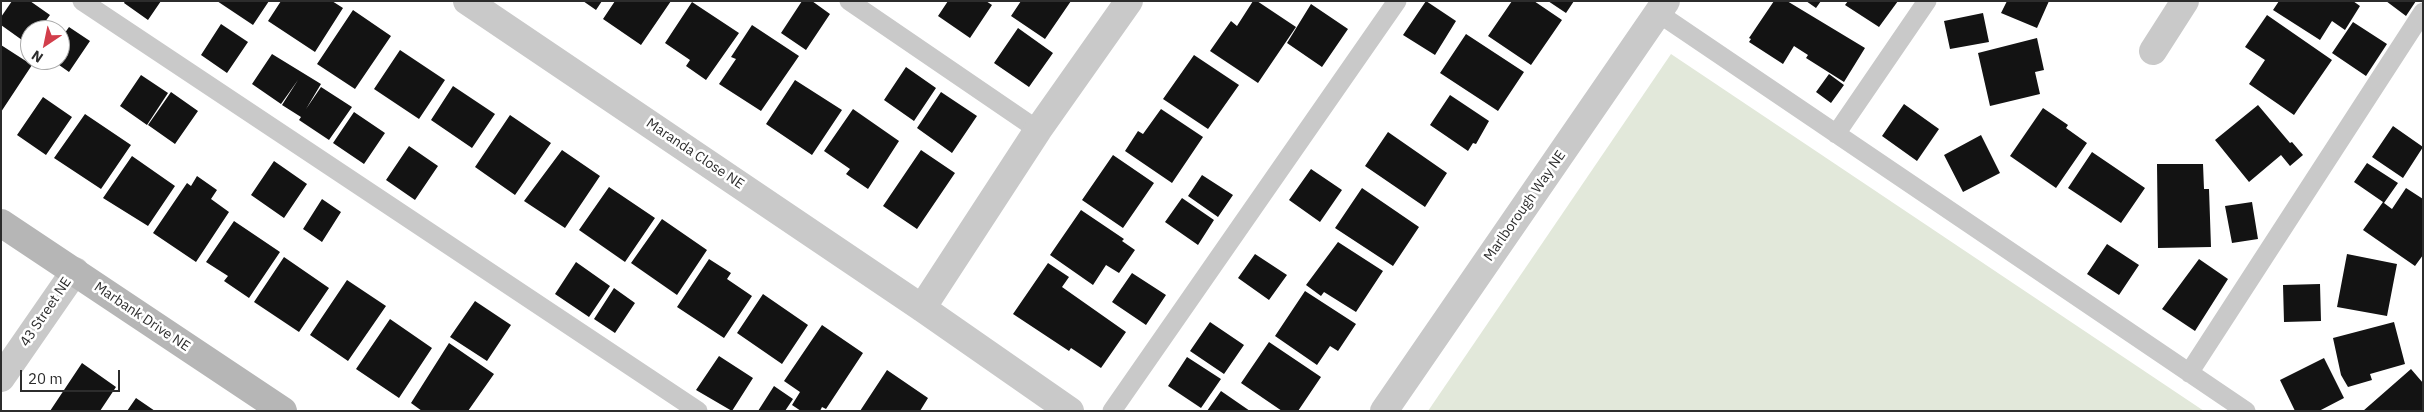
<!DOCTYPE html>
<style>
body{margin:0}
#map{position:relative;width:2424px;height:412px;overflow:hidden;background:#fff;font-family:"IBM Plex Sans",sans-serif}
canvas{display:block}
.frame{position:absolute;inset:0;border:2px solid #2c2c2c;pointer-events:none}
.north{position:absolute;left:20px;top:20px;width:50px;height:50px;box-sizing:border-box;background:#fff;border:1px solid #ababab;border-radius:50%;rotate:214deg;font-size:14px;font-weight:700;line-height:20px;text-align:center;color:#2c2c2c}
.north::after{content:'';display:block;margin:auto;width:18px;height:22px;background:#d23e4b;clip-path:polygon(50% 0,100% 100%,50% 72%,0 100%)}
.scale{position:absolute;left:20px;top:370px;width:100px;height:22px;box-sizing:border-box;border:2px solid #2c2c2c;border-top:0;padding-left:6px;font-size:15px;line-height:18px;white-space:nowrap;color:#2c2c2c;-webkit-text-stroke:4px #fff;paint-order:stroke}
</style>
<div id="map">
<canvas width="2424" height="412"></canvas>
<div class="frame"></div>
<div class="north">N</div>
<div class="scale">20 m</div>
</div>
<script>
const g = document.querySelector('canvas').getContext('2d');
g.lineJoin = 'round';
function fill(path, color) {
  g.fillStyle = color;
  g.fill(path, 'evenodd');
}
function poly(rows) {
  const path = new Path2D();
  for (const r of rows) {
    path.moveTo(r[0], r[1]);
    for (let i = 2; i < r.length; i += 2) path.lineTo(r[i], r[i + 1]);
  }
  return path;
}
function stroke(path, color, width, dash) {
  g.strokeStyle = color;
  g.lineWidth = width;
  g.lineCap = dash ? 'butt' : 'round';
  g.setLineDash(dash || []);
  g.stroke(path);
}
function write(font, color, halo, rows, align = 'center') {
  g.font = font + ' "IBM Plex Sans",sans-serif';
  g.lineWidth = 5;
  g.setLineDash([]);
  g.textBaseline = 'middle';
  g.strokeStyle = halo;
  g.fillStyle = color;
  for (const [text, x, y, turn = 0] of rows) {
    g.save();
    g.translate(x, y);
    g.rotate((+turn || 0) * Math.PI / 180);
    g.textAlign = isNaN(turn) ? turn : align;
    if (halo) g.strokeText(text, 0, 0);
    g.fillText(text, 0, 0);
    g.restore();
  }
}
fill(poly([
 [1671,54,2204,411,1428,411]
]), '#e2e8da');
fill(poly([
 [12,1,30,1,50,15,39,30,30,30,29,45,1,25,1,17],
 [125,1,161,1,148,20,124,3],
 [217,1,269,1,253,25],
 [281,1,332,1,343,8,315,52,268,21],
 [583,1,602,1,596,10],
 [615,1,671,1,641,45,603,19],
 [802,1,812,1,830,14,806,50,781,33],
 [948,1,986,1,992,5,970,38,938,16],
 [1021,1,1071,1,1045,39,1011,16],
 [1253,1,1257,1,1296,27,1258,83,1210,51,1231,21,1237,26],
 [1426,1,1456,21,1435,55,1403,35],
 [1512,1,1534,1,1562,20,1531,65,1488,36],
 [1548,1,1574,1,1566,13],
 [1774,1,1787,1,1865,48,1844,82,1806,58,1808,55,1794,46,1783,64,1749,42,1751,39,1749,38],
 [1806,1,1821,1,1816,8],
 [1848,1,1898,1,1879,27,1845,5],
 [2007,1,2049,1,2037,28,2001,13],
 [2279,1,2353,1,2360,6,2345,30,2332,21,2320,40,2273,10],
 [2386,1,2416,1,2406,16],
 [692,2,739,33,706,80,686,66,690,60,665,43],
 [1311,4,1348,29,1322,67,1287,43],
 [353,10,391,36,355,89,317,64],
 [1983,13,1989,42,1950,49,1944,21],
 [2267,15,2332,60,2294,115,2249,84,2265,60,2245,47],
 [2353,22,2387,44,2366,76,2332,53],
 [221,24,248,42,227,73,201,55],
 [752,25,799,56,761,111,719,84,736,59,731,57],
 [69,27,90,41,69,72,52,60,60,60,60,40],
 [1018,28,1053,53,1029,87,994,63],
 [1466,34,1524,72,1498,111,1440,73],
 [2037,38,2044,70,2035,72,2040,94,1990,106,1978,53],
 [1,45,32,65,1,112],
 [400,50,445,80,419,119,374,89],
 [272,54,321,84,306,109,321,87,352,107,329,140,299,120,301,117,282,105,298,80,281,104,252,84],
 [1194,55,1239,85,1208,129,1163,99],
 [906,67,936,88,914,121,884,100],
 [1829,74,1844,85,1831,103,1816,92],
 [141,75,168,93,147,125,120,106],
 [795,80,842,110,812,155,766,124],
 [453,86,495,114,472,148,431,120],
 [171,92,198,111,175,144,148,125],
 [941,92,977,116,952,153,917,128],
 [1450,95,1489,121,1476,144,1473,143,1468,151,1430,125],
 [43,97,72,117,46,155,17,135],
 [1904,104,1939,129,1917,161,1882,136],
 [2258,105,2290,143,2292,142,2303,155,2290,166,2281,155,2249,182,2215,140],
 [2043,108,2068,125,2066,128,2087,143,2056,188,2010,156],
 [853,109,899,141,868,189,846,174,850,169,824,151],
 [1161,109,1203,137,1172,183,1125,151,1138,131,1143,134],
 [354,112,385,133,364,164,333,143],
 [85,114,131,145,101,189,54,158],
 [510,115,551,143,515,195,475,167],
 [2393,126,2423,147,2403,178,2372,157],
 [1388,132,1447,173,1425,207,1365,166],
 [1981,135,2000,173,1963,192,1944,155],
 [409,146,438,166,415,200,386,180],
 [562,150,600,176,565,228,524,201],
 [921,150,955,173,917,229,883,206],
 [2092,152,2145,188,2121,223,2068,188],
 [1113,155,1154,183,1123,228,1082,200],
 [132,156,175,186,148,226,103,198],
 [274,161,307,184,284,218,251,195],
 [2367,163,2398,183,2384,203,2392,209,2406,188,2423,199,2423,255,2415,266,2363,230,2383,202,2354,182],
 [2157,164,2203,164,2204,189,2209,189,2211,247,2158,248],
 [1311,169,1342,190,1320,222,1289,200],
 [1202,175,1233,195,1218,217,1188,196],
 [197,176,217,190,211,199,229,212,196,262,153,233,187,183,191,186],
 [609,187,655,218,625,262,579,230],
 [1362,188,1419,227,1393,266,1335,228],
 [1182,198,1214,220,1198,245,1165,222],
 [322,199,341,212,322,242,303,229],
 [2252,202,2258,239,2232,243,2225,206],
 [1081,210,1124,239,1122,241,1135,250,1119,273,1106,265,1093,285,1050,255],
 [662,219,707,250,677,295,631,263],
 [234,221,280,252,249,298,224,281,228,276,206,262],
 [1338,242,1383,271,1356,312,1324,292,1321,296,1306,285],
 [2107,244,2139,265,2119,295,2087,274],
 [1255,254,1287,275,1269,300,1238,278],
 [2347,254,2397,264,2387,316,2337,307],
 [284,257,329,288,299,332,254,302],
 [709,259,731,273,727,279,752,296,724,338,677,307],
 [2199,259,2228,279,2195,331,2162,309],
 [576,262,610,286,589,317,555,294],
 [1048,263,1069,277,1062,287,1126,332,1101,368,1071,348,1069,351,1013,314],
 [1132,273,1166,295,1146,325,1112,302],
 [347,280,386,306,348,361,310,335],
 [2320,284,2321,321,2284,322,2283,285],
 [614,288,635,303,615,333,594,319],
 [1305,291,1356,324,1338,351,1330,346,1317,365,1275,336],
 [763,294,808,325,782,364,737,333],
 [475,301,511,325,487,361,450,337],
 [390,319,432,348,399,398,356,369],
 [1210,322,1244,345,1224,374,1190,351],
 [2394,322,2405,364,2370,374,2372,380,2348,387,2341,375,2333,338],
 [822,325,863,353,826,409,822,407,820,411,801,411,792,405,800,392,784,381],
 [1269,342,1321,377,1298,411,1282,411,1241,383],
 [449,343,494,374,468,411,422,411,411,403],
 [719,356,753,378,732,411,696,390],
 [1187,357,1221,379,1201,408,1168,386],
 [2324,358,2344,398,2319,411,2295,411,2280,380],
 [82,363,116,387,100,411,50,411],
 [2411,369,2423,383,2423,411,2363,411],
 [887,370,928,398,920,411,860,411],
 [774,386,793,399,785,411,758,411],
 [1221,391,1250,411,1207,411],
 [136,398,155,411,127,411]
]), '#131313');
stroke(poly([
 [82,1,698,411],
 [849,1,1038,130],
 [1658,13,2246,411],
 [1836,134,1927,1],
 [2189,373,2423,12],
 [1112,411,1397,1]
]), '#c9c9c9', 19);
stroke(poly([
 [467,1,922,308,1070,411],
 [2153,51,2185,1],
 [922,308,1038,130,1129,1],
 [1,378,75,271],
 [1384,411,1666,1]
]), '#c9c9c9', 28);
stroke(poly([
 [1,223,283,411]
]), '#b6b6b6', 28);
write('14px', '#2c2c2c', '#fff', [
 ["Maranda Close NE",695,154,34],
 ["Marlborough Way NE",1525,206,-55],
 ["43 Street NE",46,312,-56],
 ["Marbank Drive NE",142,317,34]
]);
</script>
